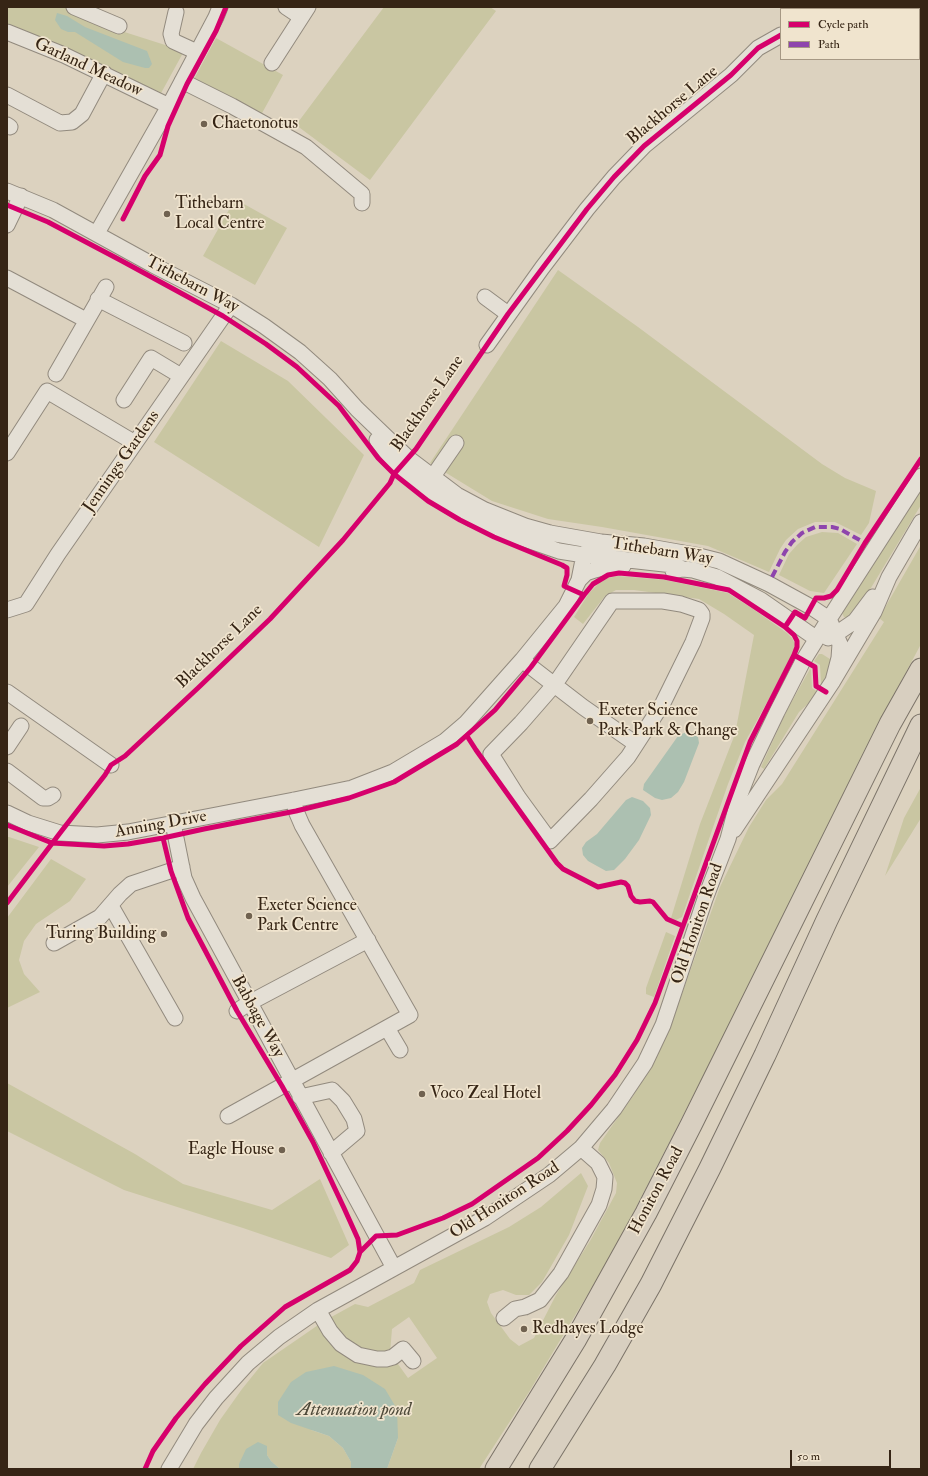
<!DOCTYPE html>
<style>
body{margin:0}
#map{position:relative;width:928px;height:1476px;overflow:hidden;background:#dcd2bf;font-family:"IM FELL Double Pica",serif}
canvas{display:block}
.frame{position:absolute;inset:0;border:8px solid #362515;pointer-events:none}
.legend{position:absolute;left:780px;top:8px;width:140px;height:52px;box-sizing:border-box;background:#f0e4ce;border:1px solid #a69884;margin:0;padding:5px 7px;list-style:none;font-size:12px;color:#362515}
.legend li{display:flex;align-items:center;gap:8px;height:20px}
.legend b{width:20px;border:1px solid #a69884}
.scale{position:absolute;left:790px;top:1450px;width:101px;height:18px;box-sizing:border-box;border:2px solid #362515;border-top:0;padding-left:5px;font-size:12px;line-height:14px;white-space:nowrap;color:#362515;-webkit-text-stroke:3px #f0e4ce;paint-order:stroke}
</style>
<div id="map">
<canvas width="928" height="1476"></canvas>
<div class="frame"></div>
<ul class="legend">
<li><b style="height:5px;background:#d6006c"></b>Cycle path</li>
<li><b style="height:5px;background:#8e44ad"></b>Path</li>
</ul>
<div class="scale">50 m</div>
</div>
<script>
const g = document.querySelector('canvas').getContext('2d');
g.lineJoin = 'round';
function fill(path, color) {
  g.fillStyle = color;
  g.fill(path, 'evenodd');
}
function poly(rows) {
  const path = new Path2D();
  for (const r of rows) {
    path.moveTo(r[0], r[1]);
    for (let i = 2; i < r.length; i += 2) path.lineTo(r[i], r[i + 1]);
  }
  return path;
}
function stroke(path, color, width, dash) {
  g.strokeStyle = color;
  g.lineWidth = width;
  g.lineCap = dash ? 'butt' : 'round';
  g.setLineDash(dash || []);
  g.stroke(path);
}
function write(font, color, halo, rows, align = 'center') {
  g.font = font + ' "IM FELL Double Pica",serif';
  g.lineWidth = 3.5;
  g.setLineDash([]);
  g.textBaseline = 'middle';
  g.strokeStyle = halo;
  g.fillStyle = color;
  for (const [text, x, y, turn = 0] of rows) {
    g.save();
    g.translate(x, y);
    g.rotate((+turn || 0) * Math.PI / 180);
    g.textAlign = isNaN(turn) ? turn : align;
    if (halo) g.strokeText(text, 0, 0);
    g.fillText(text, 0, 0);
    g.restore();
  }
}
fill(poly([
 [7,7,64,7,115,29,184,51,160,95,7,27],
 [384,7,490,7,496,11,370,180,296,125],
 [216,38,283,75,261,115,193,81],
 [235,199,287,228,255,285,203,256],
 [558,270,638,327,822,464,845,478,876,491,869,523,861,535,835,522,815,522,798,529,786,540,780,549,769,572,708,546,602,527,548,519,492,501,430,463],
 [221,341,288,381,364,455,319,547,154,442],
 [921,486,921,505,860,606,848,618,844,617,842,613,845,608],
 [822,532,838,533,857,544,824,593,810,591,779,575,789,554,797,545,806,537],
 [921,545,921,644,864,751,746,992,627,1225,597,1279,529,1392,479,1469,387,1469,398,1438,311,1430,329,1436,343,1448,351,1462,351,1469,280,1469,271,1461,267,1455,267,1446,239,1464,239,1469,193,1469,201,1453,220,1420,242,1389,263,1363,324,1321,355,1304,368,1307,414,1283,420,1270,509,1227,541,1207,581,1173,588,1186,569,1235,542,1282,529,1295,516,1295,503,1290,490,1294,487,1302,491,1313,510,1339,519,1346,534,1338,556,1295,590,1241,616,1193,617,1183,609,1163,598,1150,600,1143,633,1096,653,1062,672,1022,720,887,749,827,766,800,782,784,884,622,879,618],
 [409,1317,437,1358,408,1378,390,1353,392,1329],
 [618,576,665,580,728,593,753,609,787,633,792,638,795,644,794,650,790,661,745,742,728,784,682,917,676,920,671,918,700,824,735,734,754,635,724,614,699,599,634,590,616,590,605,596,583,624,574,617,589,593,601,581,608,578],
 [819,654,822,654,830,659,831,663,830,669,822,684,821,683,820,665,814,661],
 [810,669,811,670,812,688,818,692,811,701,799,712,764,769,761,767,787,710],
 [921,787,921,818,885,876,904,818],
 [7,837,9,837,39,847,7,887],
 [51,859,86,879,70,901,36,924,24,941,19,960,24,974,40,992,7,1008,7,918],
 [666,932,675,936,654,997,646,994,646,988],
 [7,1083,135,1154,183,1184,272,1210,320,1179,349,1245,331,1258,243,1228,124,1190,7,1131]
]), '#c9c6a2');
fill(poly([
 [57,13,67,16,85,27,147,51,152,64,149,68,145,68,123,62,75,32,68,32,61,29,55,20],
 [686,732,694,733,698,737,699,743,684,782,678,792,671,798,662,800,655,798,643,790,644,784,678,736],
 [632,797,643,801,650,808,651,815,639,840,625,859,614,870,606,871,588,861,583,855,582,848,586,842,597,834,626,800],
 [334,1366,363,1375,385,1389,397,1409,398,1438,387,1469,351,1469,351,1462,343,1448,329,1436,291,1423,278,1415,278,1402,291,1382,306,1372],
 [258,1442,267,1446,267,1455,271,1461,280,1469,239,1469,239,1464,246,1449]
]), '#acc0b1');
const minor = poly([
 [74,7,119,26],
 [286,7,301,17],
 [807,9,809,7],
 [176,12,171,34,173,41,197,52],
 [7,32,64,55,169,106],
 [272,63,308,7],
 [182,81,232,106,306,147,362,194,362,203],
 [7,95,60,123,72,122,82,114,104,73],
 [7,125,10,127],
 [7,191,53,210,153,265,231,305,264,326,300,352,330,379,357,409,408,458,457,495,485,510,525,526,550,533,601,542,644,546,695,555,719,561,769,584,811,607,829,619,840,644,839,658,833,681],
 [7,225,21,196],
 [97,233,169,106,216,17,220,7],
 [7,278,86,320],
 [485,297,508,314],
 [98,299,184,343],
 [487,345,542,268,587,209,614,177,644,146,731,75,758,48,781,35],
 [56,374,106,287],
 [124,400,151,358,181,376],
 [377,440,399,468,425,489,449,506,472,519,498,530,559,551,584,555,673,565,683,569],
 [7,453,47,391,135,443],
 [427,485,456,443],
 [673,571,683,569,693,570,717,577,761,600,817,639],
 [579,580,586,573,595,570,608,567,623,566],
 [612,601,663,601,681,604,699,610,702,614,702,618,693,642,663,703,628,757,591,799,550,841,518,797,491,754,521,723,555,684,612,601],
 [7,610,26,604,58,554,231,305],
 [828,638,836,634,855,621,873,597],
 [522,660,583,707,636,744],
 [7,692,111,765],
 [7,747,21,726],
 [7,771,43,798,48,798,53,795],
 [7,813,28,823,60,833,97,835,128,832,294,800,352,788,393,772,445,741,466,723,522,660,566,606,579,580,584,555,591,547,601,542],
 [173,823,184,878,193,898,394,1268],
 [734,830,833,681,874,612,889,577,921,522],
 [111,906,175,1018],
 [54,943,100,917,120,894,131,884,182,867],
 [237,1011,249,1003,368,940],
 [387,1028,400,1050],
 [300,1097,332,1090,343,1101,354,1119,357,1131,331,1153],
 [228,1116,410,1015,302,825,296,811,294,800],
 [318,1310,330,1331,341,1344,358,1355,377,1359,386,1359,393,1357,403,1349,413,1361],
 [504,1318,515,1309,525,1307,540,1300,561,1273,599,1205,604,1189,605,1177,598,1163,581,1148],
 [169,1469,196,1424,216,1398,248,1363,279,1337,318,1310,485,1218,549,1175,581,1148,614,1109,645,1063,663,1025,705,899,728,839,739,797,752,764,777,712,803,661,829,619,921,476]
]);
const highway = poly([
 [496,1469,576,1339,646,1213,691,1125,890,724,921,669],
 [540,1469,605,1365,651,1284,710,1168,765,1055,827,920,921,725]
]);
stroke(minor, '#928a7e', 17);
stroke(highway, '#7b7368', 23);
stroke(minor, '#e4dfd5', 15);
stroke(highway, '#d8cfc0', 21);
stroke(poly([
 [7,32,8,32],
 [772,577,785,552,792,542,802,533,815,527,832,527,840,529,865,543]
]), '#8e44ad', 4, [8, 4]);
stroke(poly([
 [7,205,48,222,122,261,223,316,266,344,297,367,339,406,378,458,394,474,428,501,460,520,494,537,562,565,567,568,567,575,564,586,584,595,593,584,608,575,619,573,664,577,729,590,785,627],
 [123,219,145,176,160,155,168,126,187,84,216,31,226,7],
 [794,655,815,667,816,686,826,692],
 [467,736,476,750,557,863,563,869,598,887,621,882,625,883,628,886,631,896,635,901,640,902,650,901,653,902,667,919,683,926],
 [7,825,52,843,104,846,128,844,163,838,204,829,296,811,349,798,394,782,457,744,495,710,531,667,584,595],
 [163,838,171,871,188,918,237,1011,282,1086,313,1142,344,1208,358,1239,360,1252],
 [7,903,60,833,105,775,111,765,125,756,198,688,270,619,343,540,390,483,394,474,416,449,508,314,587,209,614,177,644,146,731,75,758,48,781,35],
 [145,1469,153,1451,176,1418,205,1384,241,1346,285,1307,350,1270,357,1261,360,1252,376,1236,397,1235,443,1218,472,1204,538,1158,567,1131,591,1105,615,1075,637,1040,655,1003,750,742,794,655,797,647,797,641,794,635,785,627,795,612,805,618,816,598,824,598,831,596,837,590,865,543,921,459]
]), '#d6006c', 5);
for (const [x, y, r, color] of [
 [204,124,4,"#706250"],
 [167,214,4,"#706250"],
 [590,721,4,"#706250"],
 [249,916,4,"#706250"],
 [164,934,4,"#706250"],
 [422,1094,4,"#706250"],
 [282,1150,4,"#706250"],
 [524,1329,4,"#706250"]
]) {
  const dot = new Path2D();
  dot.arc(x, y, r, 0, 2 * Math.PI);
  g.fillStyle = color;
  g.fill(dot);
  stroke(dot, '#f0e4ce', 1.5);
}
write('17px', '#362515', '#f0e4ce', [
 ["Garland Meadow",88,68,25],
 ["Blackhorse Lane",673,106,-40],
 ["Tithebarn Way",192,285,28],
 ["Blackhorse Lane",428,404,-55],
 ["Jennings Gardens",122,462,-55],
 ["Tithebarn Way",662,552,9],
 ["Blackhorse Lane",220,647,-44],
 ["Anning Drive",161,825,-10],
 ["Old Honiton Road",698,924,-71],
 ["Babbage Way",257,1017,61],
 ["Honiton Road",657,1191,-62],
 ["Old Honiton Road",505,1201,-33]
]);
write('17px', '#362515', '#f0e4ce', [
 ["Chaetonotus",212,124],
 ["Tithebarn",175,204],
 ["Local Centre",175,224],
 ["Exeter Science",598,711],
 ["Park Park & Change",598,731],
 ["Exeter Science",257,906],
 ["Park Centre",257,926],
 ["Turing Building",156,934,"right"],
 ["Voco Zeal Hotel",430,1094],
 ["Eagle House",274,1150,"right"],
 ["Redhayes Lodge",532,1329]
], 'left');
write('italic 18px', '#4e4a3a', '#f0e4ce', [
 ["Attenuation pond",354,1411]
]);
</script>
